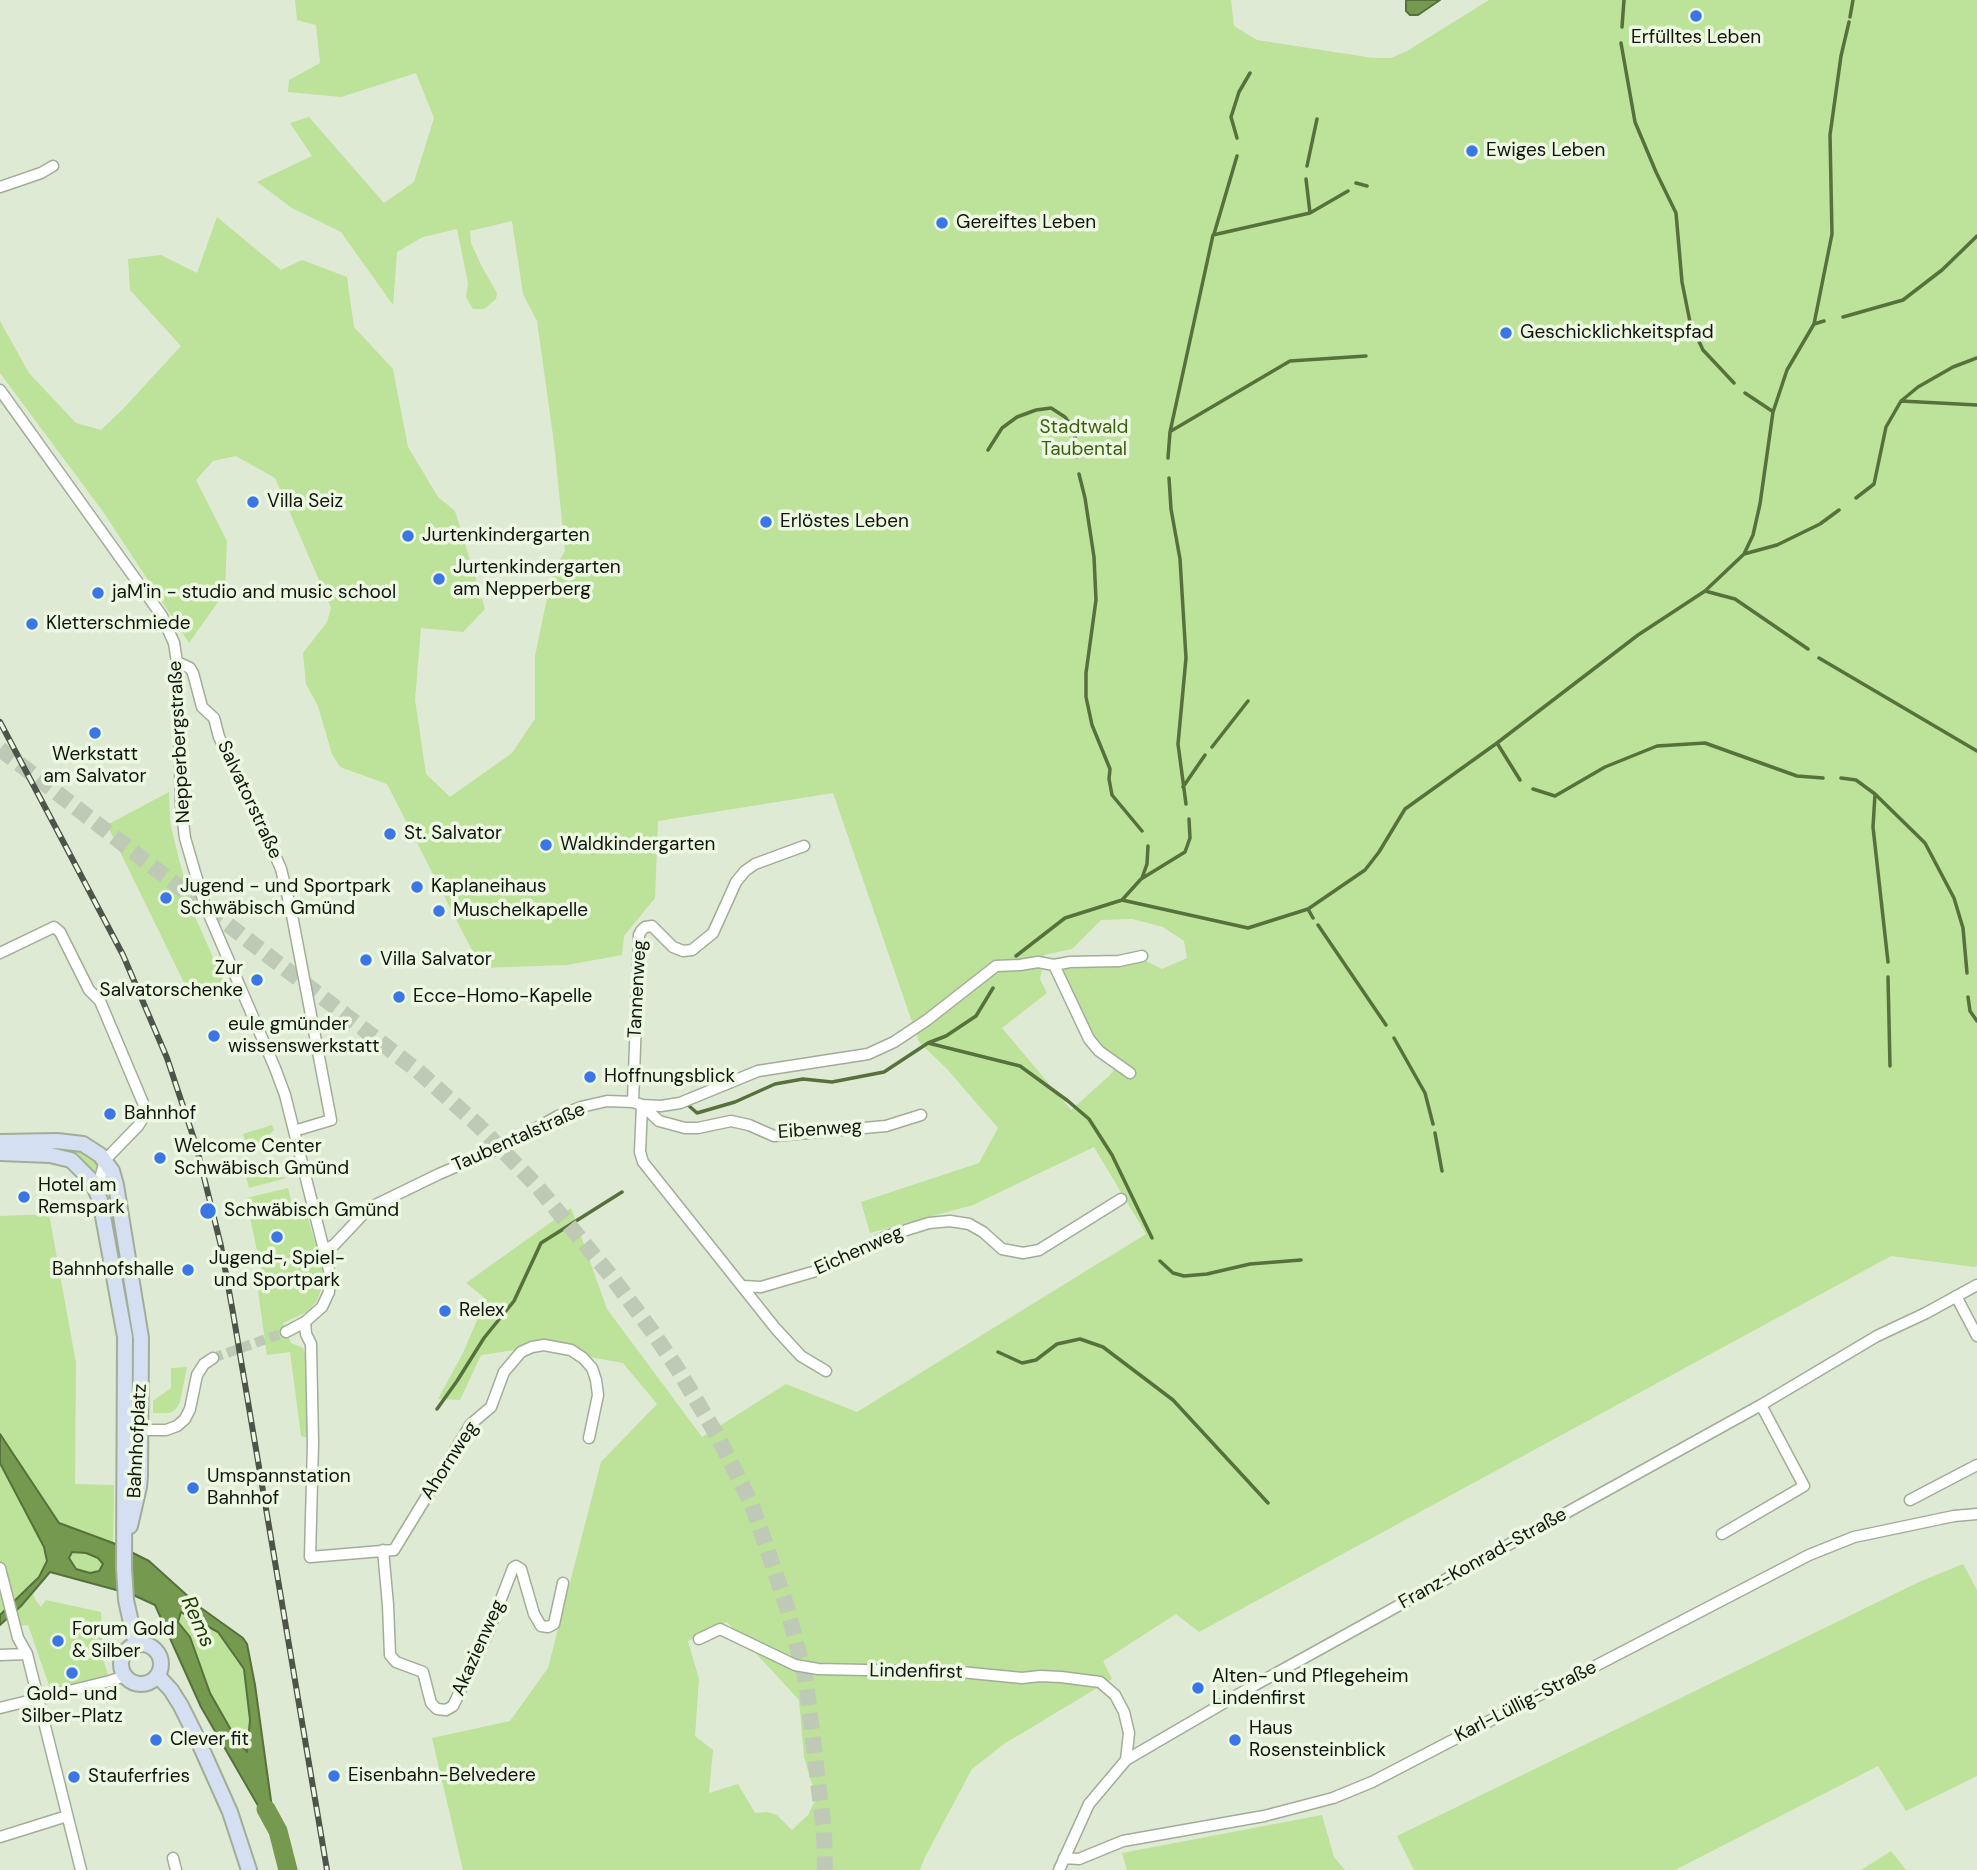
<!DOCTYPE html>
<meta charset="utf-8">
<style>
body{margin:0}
canvas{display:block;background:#deead4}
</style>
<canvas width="1977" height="1870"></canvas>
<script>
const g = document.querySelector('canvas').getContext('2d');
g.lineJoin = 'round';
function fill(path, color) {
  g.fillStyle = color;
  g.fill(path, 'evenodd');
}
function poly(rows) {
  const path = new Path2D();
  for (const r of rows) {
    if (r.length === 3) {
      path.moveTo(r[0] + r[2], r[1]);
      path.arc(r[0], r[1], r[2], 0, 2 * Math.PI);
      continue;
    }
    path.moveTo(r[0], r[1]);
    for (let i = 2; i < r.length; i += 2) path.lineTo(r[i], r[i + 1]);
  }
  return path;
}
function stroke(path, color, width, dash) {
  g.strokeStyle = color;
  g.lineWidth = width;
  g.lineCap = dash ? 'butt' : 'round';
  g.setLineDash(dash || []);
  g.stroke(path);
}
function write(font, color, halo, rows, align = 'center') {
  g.font = font + ' "DM Sans",sans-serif';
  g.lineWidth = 7;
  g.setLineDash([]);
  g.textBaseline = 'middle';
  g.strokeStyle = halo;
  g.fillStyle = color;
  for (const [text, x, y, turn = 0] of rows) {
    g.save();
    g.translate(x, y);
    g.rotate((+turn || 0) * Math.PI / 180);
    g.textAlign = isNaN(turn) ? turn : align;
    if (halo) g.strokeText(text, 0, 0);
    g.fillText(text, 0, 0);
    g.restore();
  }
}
fill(poly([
 [295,0,1231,0,1234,26,1257,40,1373,58,1391,58,1407,51,1489,0,1977,0,1977,1266,1974,1267,1891,1256,1199,1632,1176,1614,1103,1661,1112,1679,1004,1744,972,1769,925,1857,920,1870,463,1870,432,1738,510,1721,548,1668,601,1462,657,1404,623,1363,535,1347,481,1355,460,1400,438,1399,463,1353,486,1299,466,1283,571,1208,607,1309,702,1437,786,1384,857,1412,1146,1234,1094,1147,973,1205,870,1233,861,1202,979,1163,998,1128,947,1069,919,1042,833,793,658,821,655,898,624,936,622,955,567,965,481,968,387,784,340,767,332,754,318,706,306,684,303,653,327,622,331,608,275,478,236,456,213,461,196,480,227,541,225,592,189,643,104,513,0,373,0,321,29,373,76,423,101,430,123,409,181,346,130,290,128,259,161,255,197,273,217,217,281,270,302,260,347,277,354,327,393,369,408,447,438,497,455,511,485,609,463,632,421,628,415,700,426,774,450,797,512,753,535,719,535,656,552,574,565,551,554,443,537,321,523,294,512,221,470,231,471,243,482,267,497,293,496,299,484,309,473,309,466,297,468,283,457,229,423,237,397,252,393,305,341,232,292,208,257,182,312,156,290,123,309,117,384,203,414,182,434,118,416,73,341,97,288,92,289,80,320,63,316,25,297,20],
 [1132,919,1163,927,1184,941,1187,958,1162,969,1144,960,1116,967,1056,969,1091,1038,1121,1061,1109,1076,1071,1110,1002,1028,1047,993,1040,979,1044,955,1072,949,1101,920],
 [727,1622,799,1700,804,1757,816,1798,808,1815,792,1830,777,1815,767,1812,755,1813,738,1784,709,1793,713,1750,695,1736,699,1679,688,1641],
 [169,792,170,822,179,860,196,919,224,982,190,995,107,825],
 [272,1125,274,1130,262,1143,247,1148,243,1134],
 [0,1146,76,1146,100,1162,97,1177,88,1168],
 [246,1177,285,1177,286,1178,249,1188],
 [109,1185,119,1237,114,1238,106,1198],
 [288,1188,293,1208,304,1206,321,1261,323,1272,321,1290,316,1302,307,1312,283,1323,291,1343,303,1348,305,1354,310,1438,301,1436,290,1352,267,1355,258,1291,265,1289,246,1198],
 [49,1214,76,1363,75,1484,114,1485,113,1543,59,1523,0,1434,0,1216],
 [134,1327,137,1357,135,1472,129,1472,130,1328],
 [187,1367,180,1402,176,1409,170,1413,153,1413,153,1401,171,1388,171,1368],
 [0,1463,44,1547,47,1561,46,1565,30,1587,35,1599,41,1607,46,1600,101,1612,103,1659,110,1681,51,1691,28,1625,15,1626,2,1614,0,1615],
 [72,1552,86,1553,98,1558,103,1564,99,1571,90,1573,76,1570,69,1558],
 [1963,1564,1977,1590,1977,1776,1906,1811,1878,1766,1675,1870,1414,1870,1397,1836,1919,1582],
 [181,1612,218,1632,244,1669,250,1720,249,1749,247,1752,235,1737,210,1693,190,1638,178,1622],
 [1322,1815,1334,1857,1345,1870,1127,1870,1122,1853],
 [1891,1851,1906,1870,1861,1870]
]), '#bde299');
const water = poly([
 [1406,0,1440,0,1418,15,1410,15,1406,11,1406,0],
 [0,1434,59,1523,113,1543,149,1561,201,1608,243,1638,247,1644,255,1685,272,1808,278,1831,260,1809,201,1707,155,1605,131,1594,50,1572,21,1606,0,1625,0,1615,39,1577,47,1561,44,1547,0,1463,0,1434],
 [72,1552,86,1553,98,1558,103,1564,99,1571,90,1573,76,1569,69,1558,72,1552],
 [181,1612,218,1632,244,1669,250,1720,247,1752,235,1737,210,1693,190,1637,178,1622,181,1612]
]);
fill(water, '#75994f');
stroke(water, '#57713c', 2);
stroke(poly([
 [1850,17,1853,0],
 [1622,27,1624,0],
 [1621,43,1635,122,1656,172,1676,213,1682,282,1690,322,1703,350,1734,383],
 [1237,138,1231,117,1239,92,1250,73],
 [1307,166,1317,119],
 [1306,179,1310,213],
 [1356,183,1367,186],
 [1214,234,1237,156],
 [1843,317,1903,300,1942,270,1977,236],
 [1814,324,1824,321],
 [1745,393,1772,411],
 [1901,401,1918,387,1953,367,1977,358],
 [1171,431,1290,361,1366,356],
 [988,450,1002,428,1017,417,1036,410,1051,408,1065,417,1074,429,1077,457],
 [1168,458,1170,432,1213,235,1310,213,1348,191],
 [1079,474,1085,498,1094,557,1096,600,1086,673,1086,697,1092,725,1110,769,1109,779,1112,795,1142,831],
 [1169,478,1171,509,1180,559,1186,658,1178,744,1186,804],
 [1856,498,1874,484,1886,427,1901,401,1977,405],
 [1744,554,1777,545,1820,524,1839,510],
 [1705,591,1735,599,1808,649],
 [1819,658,1977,751],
 [1497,743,1520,780],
 [1212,747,1248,701],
 [1841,778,1856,780,1875,794,1873,827,1888,962],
 [1183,787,1205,755],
 [1533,789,1555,796,1605,767,1657,746,1705,743,1797,776,1823,778],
 [1875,794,1925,843,1954,898,1963,928,1967,973],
 [1142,878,1147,864,1148,846],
 [1122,900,1141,879,1185,852,1190,838,1189,819],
 [1308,909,1313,918],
 [1318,925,1386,1025],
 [1016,956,1065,918,1122,900,1248,928,1308,909,1365,870,1379,852,1405,809,1497,743,1638,635,1705,591,1744,554,1753,535,1760,504,1773,412,1787,370,1814,324,1832,234,1830,135,1841,56,1849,22],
 [1888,977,1890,1066],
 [1968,997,1970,1011,1977,1021],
 [1394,1038,1425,1093,1433,1124],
 [928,1043,1020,1066,1068,1101,1089,1119,1112,1155,1152,1238],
 [688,1105,697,1113,735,1102,775,1084,803,1079,832,1082,884,1072,928,1043,946,1036,976,1016,993,988],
 [1435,1133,1442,1171],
 [1160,1261,1173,1273,1184,1276,1207,1274,1250,1264,1301,1260],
 [998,1352,1022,1363,1036,1360,1057,1344,1080,1339,1103,1347,1173,1400,1268,1503],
 [437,1409,457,1381,484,1338,514,1301,541,1243,622,1192]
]), '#57713c', 3.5);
stroke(poly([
 [266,1809,278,1831,288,1870]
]), '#75994f', 19);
stroke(poly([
 [213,1358,286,1332]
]), '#bfcab6', 10, [10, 5]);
stroke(poly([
 [0,749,418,1071,479,1126,536,1185,611,1276,649,1327,677,1368,718,1437,752,1505,787,1607,806,1681,824,1832,825,1870]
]), '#bfcab6', 16, [16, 8]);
const minor = poly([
 [0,187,41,173,53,166],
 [0,390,162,616,174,643,177,662,181,805,185,838,204,903,275,1068,285,1095,330,1274,329,1292,322,1307,305,1322,286,1332],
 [177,662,190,668,193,673,202,707,214,718,219,737,268,839,281,869,291,910,331,1120,294,1131],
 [0,953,54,927,60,932,89,990,100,1001,146,1110,145,1115,138,1126,105,1160,97,1190],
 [1054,965,1089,1039,1099,1051,1130,1073],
 [633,1102,639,935,641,931,645,927,652,926,673,947,683,951,692,950,713,933,736,882,745,871,755,864,804,846],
 [642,1105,640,1152,643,1162,776,1329,801,1356,826,1371],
 [642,1105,659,1121,685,1128,698,1128,731,1121,749,1125,774,1136,886,1126,921,1115],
 [324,1250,334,1245,369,1208,439,1174,504,1146,558,1116,581,1107,607,1101,633,1102,642,1105,661,1106,680,1103,758,1071,868,1054,894,1042,927,1020,996,966,1020,965,1038,962,1054,965,1070,962,1119,961,1142,956],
 [743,1286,761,1287,823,1269,887,1236,929,1223,950,1221,969,1224,983,1232,1002,1249,1023,1253,1039,1250,1121,1199],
 [1956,1296,1977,1336],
 [305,1322,306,1334,311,1344,313,1443,310,1557,394,1550,471,1424,491,1407,504,1372,521,1352,532,1347,544,1345,571,1350,583,1358,592,1368,596,1380,598,1395,589,1438],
 [141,1430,166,1430,177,1426,185,1419,190,1409,197,1375,204,1364,213,1358],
 [1910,1500,1977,1465],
 [1722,1534,1804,1486,1761,1405],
 [383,1550,388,1605,390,1655,396,1662,423,1672,431,1703,437,1709,446,1710,453,1706,488,1633,513,1568,516,1566,521,1569,534,1614,541,1626,548,1627,554,1624,563,1583],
 [0,1568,18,1638,27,1654,81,1870],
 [699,1639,720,1629,795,1665,818,1669,961,1672,1022,1678,1040,1676,1061,1677,1100,1682,1115,1695,1124,1712,1129,1733,1126,1760],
 [0,1655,27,1654],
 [0,1708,110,1681,125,1676],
 [0,1837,67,1816],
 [173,1858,176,1870],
 [1064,1858,1079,1859,1123,1841,1264,1816,1333,1798,1372,1782,1809,1555,1854,1537,1954,1516,1977,1514],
 [1059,1870,1089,1804,1126,1760,1246,1690,1761,1405,1877,1336,1926,1313,1977,1285]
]);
const secondary = poly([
 [0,1142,57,1141,83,1144,100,1155,112,1171,116,1185,141,1338,140,1476,139,1487,130,1526],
 [0,1153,50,1155,71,1160,92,1181,100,1200,125,1337,124,1568,126,1600,136,1645],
 [141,1664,20],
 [158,1676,171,1690,181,1706,196,1736,230,1812,249,1870]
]);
stroke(minor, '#a2ad98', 13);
stroke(secondary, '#a2ad98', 18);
stroke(minor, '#fff', 10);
stroke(secondary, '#d4dff2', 14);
const rail = poly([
 [0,722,123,955,167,1058,196,1145,221,1246,233,1313,327,1870]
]);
stroke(rail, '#4e5449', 6);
stroke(rail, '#ecf8e1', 3.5, [10]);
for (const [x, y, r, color] of [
 [1696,16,7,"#3a76e5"],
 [1472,151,7,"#3a76e5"],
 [942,223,7,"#3a76e5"],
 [1506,333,7,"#3a76e5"],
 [253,502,7,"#3a76e5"],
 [766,522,7,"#3a76e5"],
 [408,536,7,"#3a76e5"],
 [439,579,7,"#3a76e5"],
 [98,593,7,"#3a76e5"],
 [32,624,7,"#3a76e5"],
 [95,733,7,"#3a76e5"],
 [390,834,7,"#3a76e5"],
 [546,845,7,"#3a76e5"],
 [417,887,7,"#3a76e5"],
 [166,898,7,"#3a76e5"],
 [439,911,7,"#3a76e5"],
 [366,960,7,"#3a76e5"],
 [257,980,7,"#3a76e5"],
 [399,997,7,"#3a76e5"],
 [214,1036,7,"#3a76e5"],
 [590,1077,7,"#3a76e5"],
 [110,1114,7,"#3a76e5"],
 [160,1158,7,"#3a76e5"],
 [24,1197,7,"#3a76e5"],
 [208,1211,9,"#3a76e5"],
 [277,1237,7,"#3a76e5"],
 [188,1270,7,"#3a76e5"],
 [445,1311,7,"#3a76e5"],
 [193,1488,7,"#3a76e5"],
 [58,1641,7,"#3a76e5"],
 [72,1673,7,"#3a76e5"],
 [1198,1688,7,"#3a76e5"],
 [156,1740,7,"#3a76e5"],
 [1235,1740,7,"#3a76e5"],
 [334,1776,7,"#3a76e5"],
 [74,1777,7,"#3a76e5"]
]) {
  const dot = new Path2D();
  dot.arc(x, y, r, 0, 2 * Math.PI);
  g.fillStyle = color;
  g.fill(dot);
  stroke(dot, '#ecf8e1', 2.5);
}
write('19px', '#11150e', '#ecf8e1', [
 ["Erfülltes Leben",1696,38,"center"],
 ["Ewiges Leben",1486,151],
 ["Gereiftes Leben",956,223],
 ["Geschicklichkeitspfad",1520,333],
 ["Villa Seiz",267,502],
 ["Erlöstes Leben",780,522],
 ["Jurtenkindergarten",422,536],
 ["Jurtenkindergarten",453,568],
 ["am Nepperberg",453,590],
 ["jaM'in - studio and music school",112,593],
 ["Kletterschmiede",46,624],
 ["Werkstatt",95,755,"center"],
 ["am Salvator",95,777,"center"],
 ["St. Salvator",404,834],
 ["Waldkindergarten",560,845],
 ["Jugend - und Sportpark",180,887],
 ["Schwäbisch Gmünd",180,909],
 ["Kaplaneihaus",431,887],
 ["Muschelkapelle",453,911],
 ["Villa Salvator",380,960],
 ["Zur",243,969,"right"],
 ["Salvatorschenke",243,991,"right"],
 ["Ecce-Homo-Kapelle",413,997],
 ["eule gmünder",228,1025],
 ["wissenswerkstatt",228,1047],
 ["Hoffnungsblick",604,1077],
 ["Bahnhof",124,1114],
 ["Welcome Center",174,1147],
 ["Schwäbisch Gmünd",174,1169],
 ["Hotel am",38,1186],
 ["Remspark",38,1208],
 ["Schwäbisch Gmünd",224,1211],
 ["Jugend-, Spiel-",277,1259,"center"],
 ["und Sportpark",277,1281,"center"],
 ["Bahnhofshalle",174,1270,"right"],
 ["Relex",459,1311],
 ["Umspannstation",207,1477],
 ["Bahnhof",207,1499],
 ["Forum Gold",72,1630],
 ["& Silber",72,1652],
 ["Alten- und Pflegeheim",1212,1677],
 ["Lindenfirst",1212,1699],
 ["Gold- und",72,1695,"center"],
 ["Silber-Platz",72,1717,"center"],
 ["Haus",1249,1729],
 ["Rosensteinblick",1249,1751],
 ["Clever fit",170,1740],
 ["Eisenbahn-Belvedere",348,1776],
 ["Stauferfries",88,1777]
], 'left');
write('19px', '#3d5e0c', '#ecf8e1', [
 ["Stadtwald",1084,428],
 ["Taubental",1084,450]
]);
write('19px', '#11150e', '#ecf8e1', [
 ["Nepperbergstraße",180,742,-93],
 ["Salvatorstraße",249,800,65],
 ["Tannenweg",638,989,-87],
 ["Eibenweg",820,1130,-4],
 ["Taubentalstraße",519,1138,-24],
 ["Eichenweg",859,1251,-24],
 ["Bahnhofplatz",138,1441,-87],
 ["Ahornweg",450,1461,-57],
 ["Franz-Konrad-Straße",1483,1559,-29],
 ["Akazienweg",479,1648,-66],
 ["Lindenfirst",916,1672,1],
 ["Karl-Lüllig-Straße",1526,1702,-27]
]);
write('italic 21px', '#253c04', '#ecf8e1', [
 ["Rems",197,1622,66]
]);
</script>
